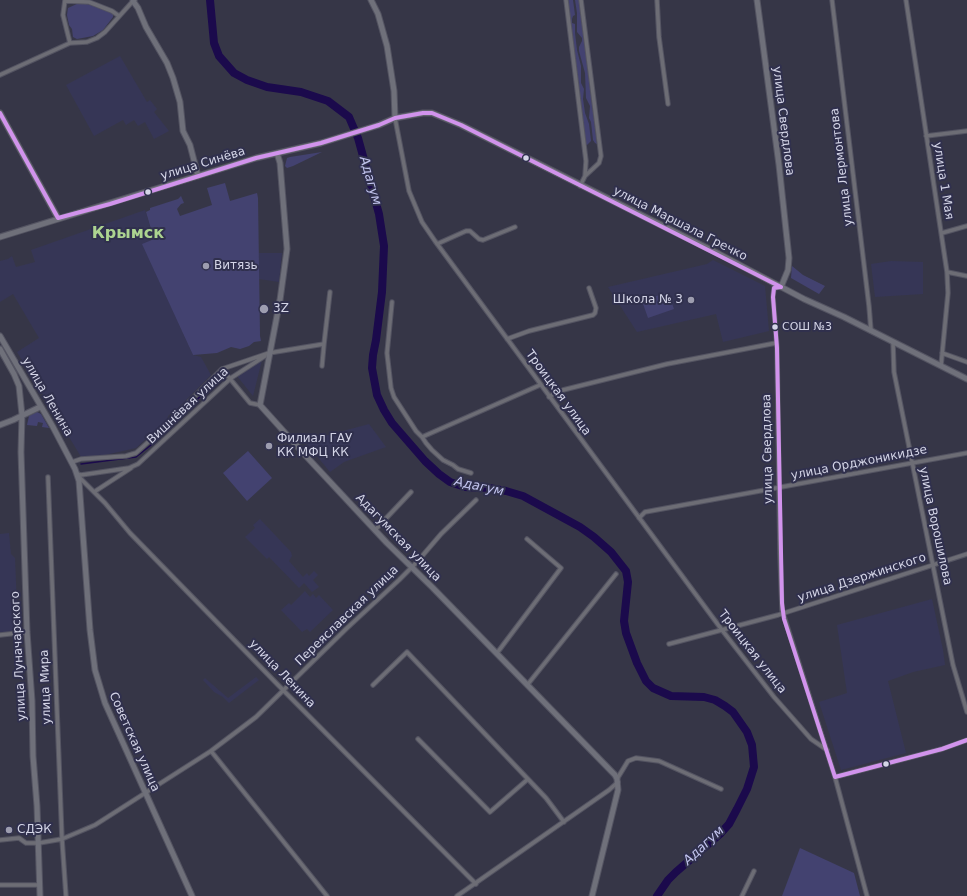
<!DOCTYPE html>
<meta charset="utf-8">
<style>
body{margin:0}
canvas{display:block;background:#363647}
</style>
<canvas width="967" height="896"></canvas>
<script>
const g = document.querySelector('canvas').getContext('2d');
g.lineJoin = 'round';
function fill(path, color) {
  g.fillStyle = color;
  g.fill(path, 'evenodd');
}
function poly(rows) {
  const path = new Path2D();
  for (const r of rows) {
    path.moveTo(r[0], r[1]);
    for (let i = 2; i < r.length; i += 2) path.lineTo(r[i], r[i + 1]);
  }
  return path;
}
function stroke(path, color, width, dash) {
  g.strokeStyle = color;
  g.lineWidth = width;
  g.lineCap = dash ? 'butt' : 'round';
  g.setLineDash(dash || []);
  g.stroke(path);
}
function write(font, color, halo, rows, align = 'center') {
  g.font = font + ' "DejaVu Sans",sans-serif';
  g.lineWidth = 4;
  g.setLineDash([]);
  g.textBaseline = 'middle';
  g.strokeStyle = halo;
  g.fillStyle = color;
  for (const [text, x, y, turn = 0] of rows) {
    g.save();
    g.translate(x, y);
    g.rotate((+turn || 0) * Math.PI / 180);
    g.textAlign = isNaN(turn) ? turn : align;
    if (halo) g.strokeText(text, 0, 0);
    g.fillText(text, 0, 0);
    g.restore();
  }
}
fill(poly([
 [120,56,147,102,150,100,157,109,154,112,169,131,154,139,145,122,138,126,134,120,126,125,123,120,94,136,66,85],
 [145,210,154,239,143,244,193,355,201,357,211,375,172,414,171,413,168,416,167,420,136,448,83,460,17,352,39,338,13,294,0,302,0,261,8,259,12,256,16,267,35,262,31,250],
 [259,253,282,253,279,282,259,279],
 [713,260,765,286,769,331,723,342,716,314,637,332,608,287,707,264],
 [891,261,923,262,923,294,875,297,871,264],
 [262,360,253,396,237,376],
 [369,424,386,447,344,462,330,472,306,443,317,438],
 [260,519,291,552,292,556,289,561,303,577,307,573,309,576,314,571,318,575,313,580,319,587,312,592,304,583,299,588,269,557,267,559,245,537,255,528,253,525],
 [9,533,11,554,15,558,18,631,0,633,0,534],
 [305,591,310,597,313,594,316,598,319,595,333,610,310,632,307,629,302,632,281,610,289,603,291,605],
 [932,599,943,650,945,665,913,672,888,681,906,753,841,770,819,702,847,693,837,625],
 [256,677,259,680,229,703,223,697,214,692,203,680,205,678,228,698]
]), '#363656');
fill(poly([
 [567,0,573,0,575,15,573,16,572,19,572,23,575,24,575,33,577,50,581,66,581,83,584,89,583,99,585,113,589,124,591,141,587,145,585,144],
 [575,0,579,0,597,144,595,143,593,140,591,122,589,118,590,106,586,98,585,73,579,51,579,47,582,41,582,38,577,32,577,13],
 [79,3,93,5,113,13,113,17,103,30,93,36,77,39,73,37,72,29,69,25,67,15,68,8],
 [322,152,293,166,287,168,285,166,287,158,290,157],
 [225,183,230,201,257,193,258,198,260,336,261,341,254,342,249,346,240,349,231,347,217,353,193,355,142,244,154,239,146,212,150,210,150,208,178,199,181,196,184,203,181,204,177,209,180,216,212,205,207,188],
 [792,266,803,275,825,286,819,294,791,278],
 [668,292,674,309,648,318,642,301],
 [37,412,41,414,49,428,42,427,43,423,38,422,37,426,27,425,29,416],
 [248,451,272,478,247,501,223,473],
 [800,848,854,873,860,896,782,896]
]), '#434270');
stroke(poly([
 [81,464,136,457,151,445,220,377]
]), '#1b0a4c', 1.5);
stroke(poly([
 [210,0,214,43,219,56,234,73,247,80,267,87,301,92,328,101,349,117,358,138,379,214,384,246,382,292,376,340,373,355,372,368,377,395,384,410,392,423,425,461,439,474,450,482,465,487,489,488,506,491,523,496,580,527,594,537,611,552,626,571,628,582,624,621,626,633,637,663,646,681,653,688,671,696,704,697,715,700,725,706,733,712,747,732,752,745,754,767,747,789,737,809,729,824,720,834,676,872,668,880,657,896]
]), '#1b0a4c', 8);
const minor = poly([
 [65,0,63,15,70,43],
 [566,0,586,161,585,176,580,186],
 [581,0,601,156,599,163,585,176],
 [657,0,659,37,668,104],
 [832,0,869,306,871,331],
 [906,0,947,272,948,293,941,366],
 [66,1,89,2,112,11,119,16],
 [0,75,70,43,87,42,97,38,105,32,133,1],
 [395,118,409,191,422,222,435,241,722,630,774,697,811,739,827,750],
 [926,136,967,131],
 [942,233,967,226],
 [437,244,466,231,470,231,479,239,483,240,515,227],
 [947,272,967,276],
 [780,287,774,288,773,297,777,348,780,554,782,610,835,777,867,896],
 [392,302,387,353,391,388,394,397,416,431,422,437,426,443,432,450,443,460,453,465,458,469,471,473],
 [507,339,529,331,593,315,595,313,596,308,589,288],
 [893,342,894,372,953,665,967,712],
 [942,353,967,362],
 [322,366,324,344,330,292],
 [222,369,250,403,260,405],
 [549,397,555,393,563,390,667,364,776,343],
 [422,437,540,385],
 [72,462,81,459,126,456,136,453,157,434,222,369,269,353,324,344],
 [77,474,81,475,129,468,138,464,231,378,265,356],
 [77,475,105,503,130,533,283,690,476,884],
 [48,477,62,839,66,896],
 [94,492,131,468],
 [639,518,645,512,967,453],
 [375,530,411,492],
 [0,635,27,632],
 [669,644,778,615,967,554],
 [497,653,561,568,527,539],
 [528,684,616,574],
 [373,685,407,652,546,798,564,822],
 [418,739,490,812,528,779],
 [211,751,327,896],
 [835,777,942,749,967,740],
 [617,779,628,761,636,758,659,761,721,789],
 [0,840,19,838,26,843,39,843,62,839,95,825,211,751,256,717,346,629,399,580,417,562,441,534,476,500],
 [0,885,39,885],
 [457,896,609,790,618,782],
 [742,896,754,871]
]);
const secondary = poly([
 [134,0,133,1,138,8,146,27,167,63,173,78,180,102,183,131,190,145,198,176],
 [371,0,378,14,387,46,394,91,395,118],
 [757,0,779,165,789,258,788,270,781,287],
 [0,113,58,218],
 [277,153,280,163,287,249,280,300,260,405,305,455,387,543,433,588,615,775,617,779,618,790,592,896],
 [0,237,256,158,321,143,379,125,395,118,423,113,432,113,461,125,719,254,804,299,844,317,967,379],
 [0,336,53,427,75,469,79,481,90,630,95,670,105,703,192,896],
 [0,349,14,374,19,386,22,415,21,452,27,632,32,701,33,756,37,806,40,896],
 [0,425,13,420,40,407]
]);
stroke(minor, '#545462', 5.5);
stroke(secondary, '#545462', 7);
stroke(minor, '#6d6d75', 3.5);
stroke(secondary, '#6f707a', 5);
stroke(poly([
 [0,113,58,218,110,204,256,158,321,143,379,125,395,118,423,113,432,113,461,125,781,287],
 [781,287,774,288,773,297,777,348,782,603,784,619,835,777,942,749,967,740]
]), '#d193ec', 4);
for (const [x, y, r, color] of [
 [526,158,3.5,"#d4d5e7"],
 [148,192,3.5,"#d4d5e7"],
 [206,266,4,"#9d9daf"],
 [691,300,4,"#9d9daf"],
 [264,309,5,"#9d9daf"],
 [775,327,3.5,"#d4d5e7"],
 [269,446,4,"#9d9daf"],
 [886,764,3.5,"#d4d5e7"],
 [9,830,4,"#9d9daf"]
]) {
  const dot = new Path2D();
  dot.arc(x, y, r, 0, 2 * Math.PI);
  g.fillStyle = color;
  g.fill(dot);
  stroke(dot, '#30304d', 1.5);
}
write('11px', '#d4d5e7', '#30304d', [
 ["СОШ №3",782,327]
], 'left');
write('12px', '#d4d5e7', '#30304d', [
 ["улица Свердлова",783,121,83],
 ["улица Синёва",203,164,-17],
 ["улица Лермонтова",842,167,-97],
 ["улица 1 Мая",943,181,81],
 ["улица Маршала Гречко",680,224,27],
 ["Троицкая улица",558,393,54],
 ["улица Ленина",47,397,60],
 ["Вишнёвая улица",188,406,-43],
 ["улица Свердлова",768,449,-91],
 ["улица Орджоникидзе",859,463,-11],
 ["улица Ворошилова",935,526,78],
 ["Адагумская улица",398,538,46],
 ["улица Дзержинского",862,578,-18],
 ["Переяславская улица",347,616,-44],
 ["Троицкая улица",752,652,52],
 ["улица Луначарского",19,656,-93],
 ["улица Ленина",282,674,46],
 ["улица Мира",46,687,-92],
 ["Советская улица",134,742,66]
]);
write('12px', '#d4d5e7', '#30304d', [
 ["Витязь",214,266],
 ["Школа № 3",683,300,"right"],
 ["3Z",273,309],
 ["Филиал ГАУ",277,439],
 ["КК МФЦ КК",277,453],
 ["СДЭК",17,830]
], 'left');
write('italic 13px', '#c2c4ee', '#30304d', [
 ["Адагум",370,181,74],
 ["Адагум",479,487,12],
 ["Адагум",704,846,-43]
]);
write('bold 16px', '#acd390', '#30304d', [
 ["Крымск",128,234]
]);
</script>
